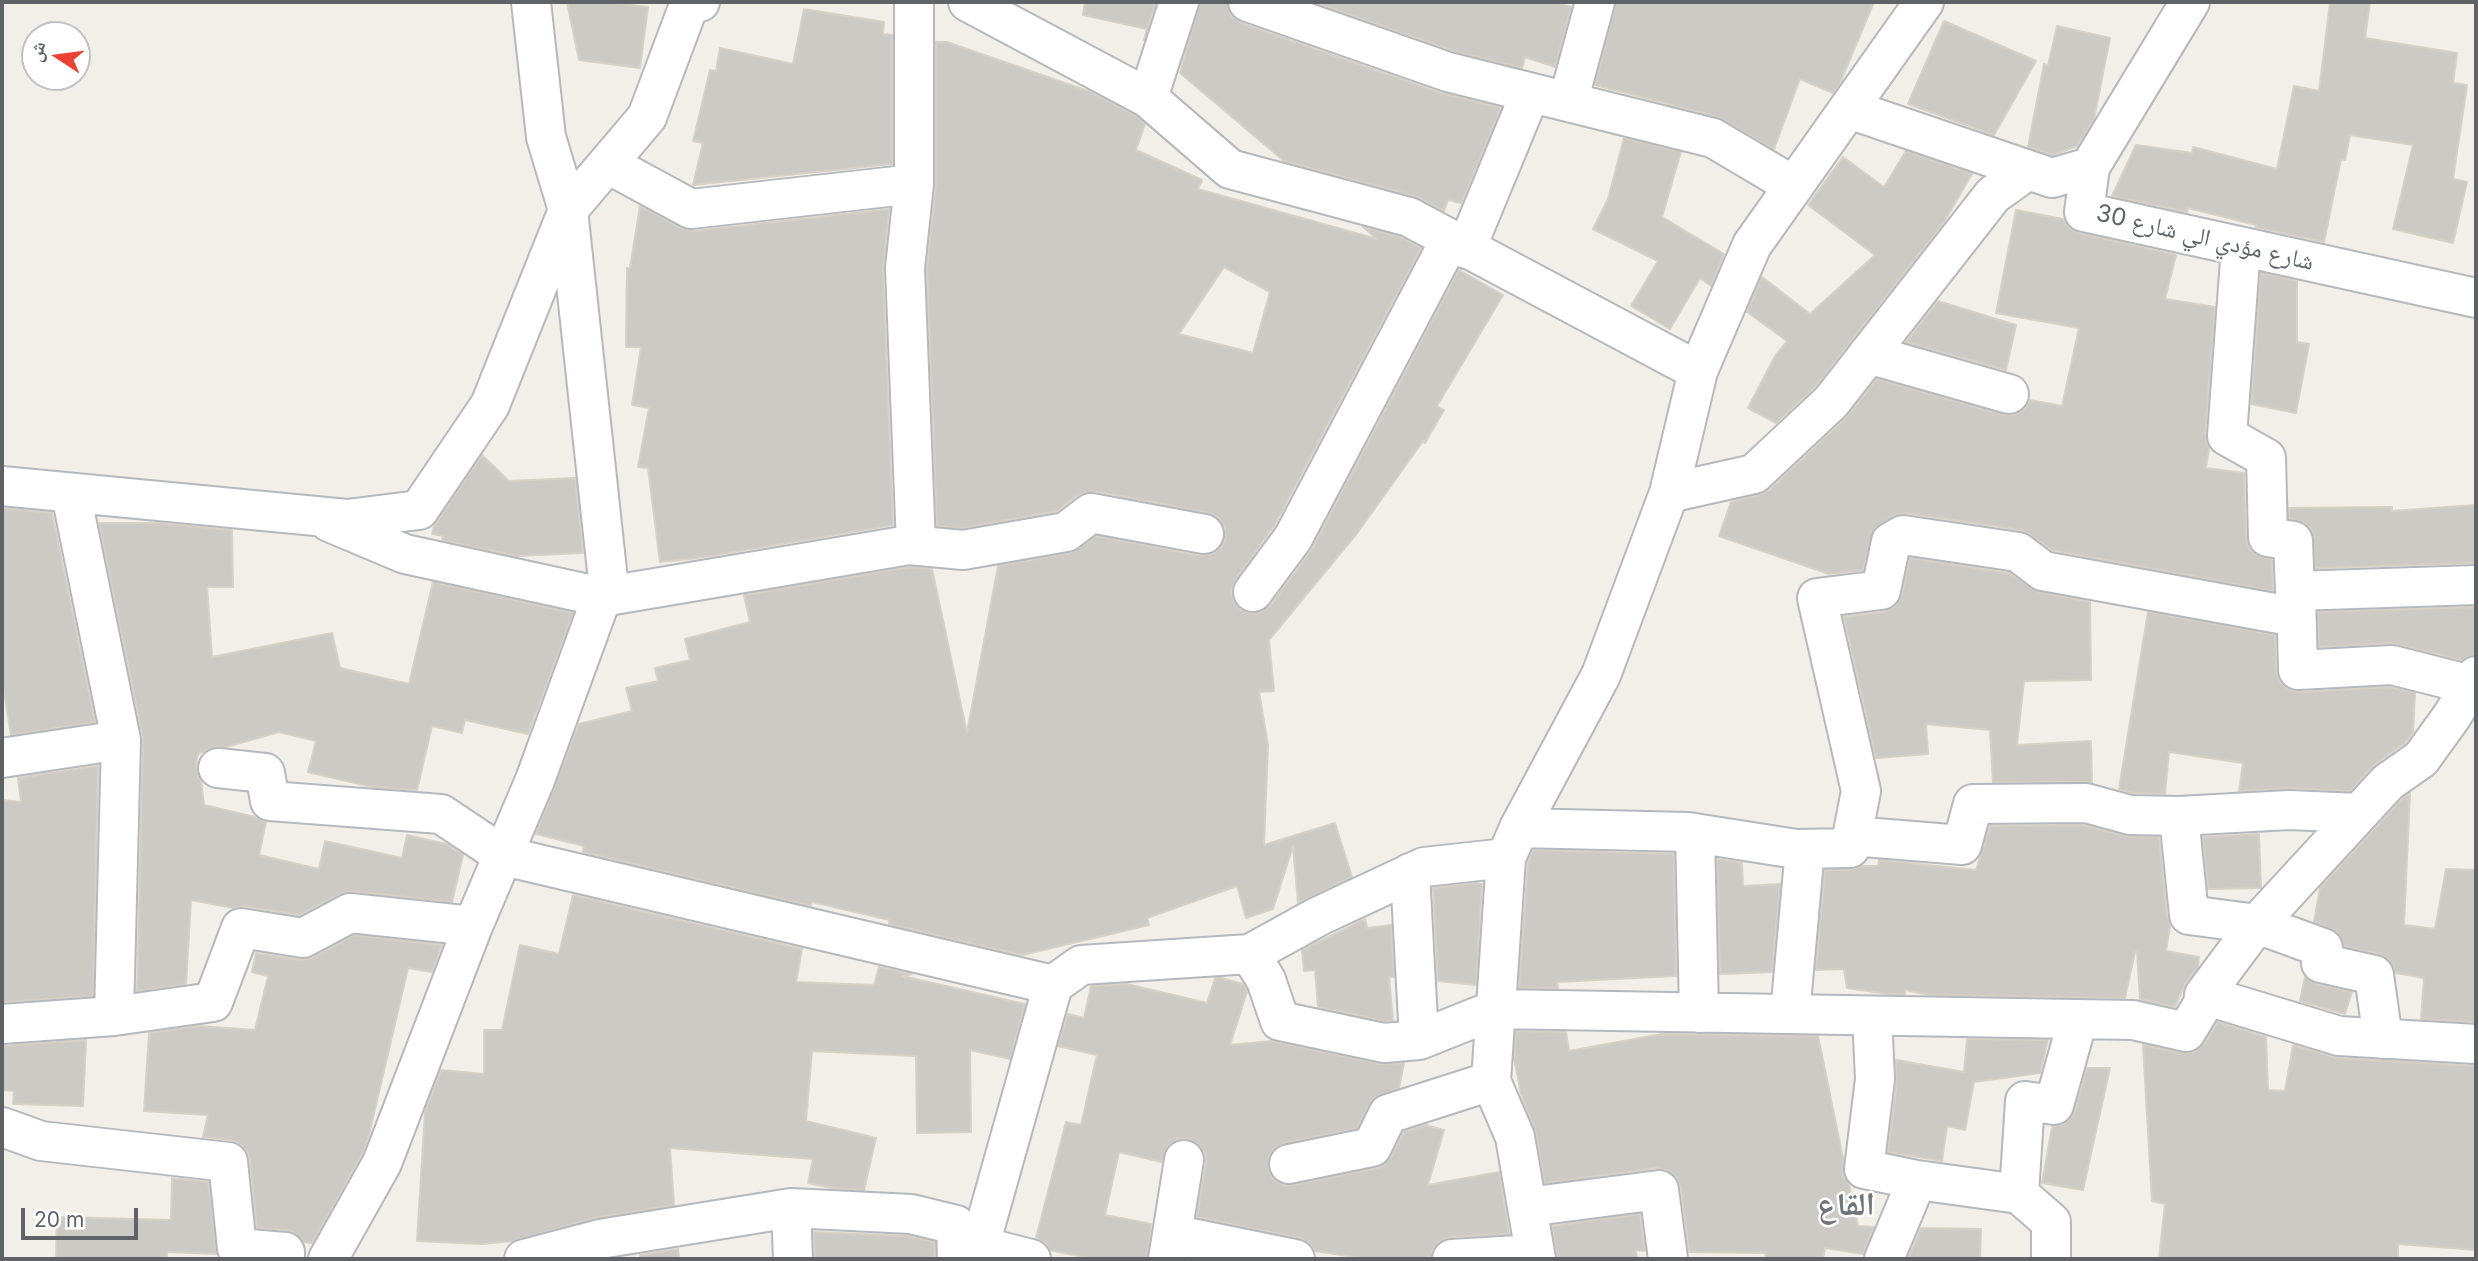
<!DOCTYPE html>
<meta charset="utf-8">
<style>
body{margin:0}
#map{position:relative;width:2478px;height:1261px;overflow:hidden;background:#f1efe8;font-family:Inter,"Noto Naskh Arabic",sans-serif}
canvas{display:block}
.frame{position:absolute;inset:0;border:4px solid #5f6368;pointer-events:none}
.north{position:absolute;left:21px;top:21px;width:70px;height:70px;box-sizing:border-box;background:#fff;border:2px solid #bfc1c3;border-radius:50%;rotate:283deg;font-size:19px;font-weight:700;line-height:28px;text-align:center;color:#5f6368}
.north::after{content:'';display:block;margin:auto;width:24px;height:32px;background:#ea4335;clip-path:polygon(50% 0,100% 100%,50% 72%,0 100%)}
.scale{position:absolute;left:21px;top:1208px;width:117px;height:32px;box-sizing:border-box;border:4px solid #5f6368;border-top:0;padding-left:9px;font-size:21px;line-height:24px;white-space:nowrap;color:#5f6368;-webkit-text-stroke:5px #fff;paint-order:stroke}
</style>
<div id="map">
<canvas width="2478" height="1261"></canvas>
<div class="frame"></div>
<div class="north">ش</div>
<div class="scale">20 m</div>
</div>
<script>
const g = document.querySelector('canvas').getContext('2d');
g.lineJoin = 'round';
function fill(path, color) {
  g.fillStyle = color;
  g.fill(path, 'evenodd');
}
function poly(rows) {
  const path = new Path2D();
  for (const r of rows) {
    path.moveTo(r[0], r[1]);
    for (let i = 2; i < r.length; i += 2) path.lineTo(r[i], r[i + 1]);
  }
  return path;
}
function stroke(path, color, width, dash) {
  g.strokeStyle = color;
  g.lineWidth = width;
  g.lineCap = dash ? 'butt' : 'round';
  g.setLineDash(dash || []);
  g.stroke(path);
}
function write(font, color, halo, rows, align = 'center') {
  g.font = font + ' Inter,"Noto Naskh Arabic",sans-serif';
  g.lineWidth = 5;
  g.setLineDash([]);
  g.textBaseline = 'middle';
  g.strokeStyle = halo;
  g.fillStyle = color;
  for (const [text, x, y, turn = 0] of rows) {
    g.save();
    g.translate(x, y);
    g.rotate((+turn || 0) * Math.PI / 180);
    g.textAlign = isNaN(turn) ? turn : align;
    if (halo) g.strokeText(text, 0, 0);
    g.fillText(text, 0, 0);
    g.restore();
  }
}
const building = poly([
 [567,2,605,2,648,7,640,68,579,60,567,2],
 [1085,2,1156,2,1144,40,1147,29,1083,15,1085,2],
 [1200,2,1227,2,1231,16,1241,23,1441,93,1501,108,1461,203,1448,200,1444,211,1415,196,1284,161,1180,73,1200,2],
 [1313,2,1553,2,1571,7,1555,67,1525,57,1522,68,1454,51,1313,2],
 [1616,2,1874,2,1840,83,1833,93,1800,79,1774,149,1719,117,1595,85,1616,2],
 [2330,2,2370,2,2365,38,2457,53,2453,83,2467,85,2453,179,2467,182,2453,243,2393,229,2413,145,2350,135,2345,160,2341,159,2324,242,2256,227,2256,225,2188,208,2187,212,2112,196,2136,145,2192,153,2193,147,2277,169,2294,86,2319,91,2330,2],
 [804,9,884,22,883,34,892,35,892,164,693,185,703,143,693,141,710,70,716,71,720,48,793,64,804,9],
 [1944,21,2036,61,1994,135,1908,104,1944,21],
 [2057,26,2110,38,2094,119,2077,146,2053,155,2028,147,2044,64,2048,66,2057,26],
 [936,42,947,42,1088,91,1136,116,1145,124,1136,150,1202,180,1198,189,1377,239,1363,227,1401,237,1421,248,1274,526,1235,580,1231,590,1233,600,1241,610,1251,614,1261,612,1270,606,1311,551,1459,270,1503,295,1437,406,1444,410,1425,443,1423,441,1358,532,1269,640,1274,691,1259,692,1268,745,1264,845,1335,823,1352,877,1298,903,1293,846,1273,909,1246,918,1237,886,1147,918,1149,925,1022,955,889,924,889,920,812,902,811,906,583,852,584,846,536,834,579,724,632,711,626,688,658,681,655,668,690,660,685,639,750,622,744,595,910,567,932,569,967,733,998,566,1070,553,1097,536,1200,556,1212,554,1221,548,1225,539,1225,527,1219,518,1209,513,1095,491,1078,495,1057,511,962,528,937,526,927,269,936,184,936,42],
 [1224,267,1270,292,1253,353,1179,334,1224,267],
 [1624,138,1681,152,1662,217,1724,254,1711,286,1700,278,1670,329,1631,306,1658,261,1593,229,1608,199,1624,138],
 [1906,151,1972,174,1944,222,1815,387,1776,423,1748,408,1775,356,1787,341,1747,312,1762,277,1810,314,1875,255,1808,205,1843,157,1884,187,1906,151],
 [640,206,681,228,693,231,889,209,883,269,893,525,698,558,660,562,648,468,638,467,649,408,632,405,641,347,626,347,627,268,630,268,640,206],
 [2016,210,2063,219,2069,228,2079,233,2176,255,2165,299,2215,307,2205,434,2209,448,2206,468,2244,473,2246,538,2249,548,2255,554,2272,560,2273,591,2052,550,2031,535,2021,530,1906,513,1892,516,1874,529,1863,570,1829,574,1719,536,1731,502,1759,495,1769,490,1846,418,1877,379,2004,415,2014,415,2024,410,2030,400,2062,406,2079,328,1996,313,2016,210],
 [2261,273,2297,281,2297,342,2309,344,2296,413,2251,404,2261,273],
 [1938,301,2016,325,2006,370,1906,342,1938,301],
 [482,455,509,481,575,478,583,553,517,556,442,540,443,536,432,534,434,526,482,455],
 [2476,505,2476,563,2316,568,2312,531,2305,523,2289,518,2289,508,2392,507,2392,511,2476,505],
 [2,508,52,513,95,722,11,735,2,678,2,508],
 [99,523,156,523,232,530,233,587,207,587,212,657,332,633,340,668,409,684,433,582,573,613,528,734,465,720,462,733,432,726,417,790,372,787,308,772,316,741,279,732,226,747,210,748,198,754,196,766,198,776,201,781,204,805,255,817,266,822,259,855,319,869,325,841,402,858,407,835,446,844,463,855,452,902,352,891,340,894,299,915,244,906,233,908,191,900,186,984,137,991,143,737,99,523],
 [1910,558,2009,573,2039,592,2090,602,2091,680,2024,681,2017,745,2091,741,2092,782,1993,782,1990,730,1926,724,1928,754,1876,758,1844,617,1884,612,1895,607,1902,594,1910,558],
 [2476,607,2476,654,2462,660,2391,643,2319,647,2318,612,2476,607],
 [2148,612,2275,635,2276,671,2280,682,2289,690,2299,692,2390,687,2415,693,2413,732,2405,743,2375,764,2350,791,2288,788,2239,791,2243,763,2169,752,2165,794,2133,793,2119,789,2148,612],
 [98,766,93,996,2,1002,2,800,21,802,18,778,98,766],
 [2410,793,2404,925,2435,929,2446,869,2476,870,2476,1022,2421,1019,2424,978,2396,973,2389,960,2379,954,2344,946,2338,932,2314,922,2320,888,2402,799,2410,793],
 [2083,825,2125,836,2159,837,2167,917,2170,926,2166,951,2199,957,2198,967,2186,982,2175,1007,2140,999,2137,952,2135,952,2125,998,1930,995,1905,990,1905,994,1888,994,1847,988,1844,969,1816,970,1825,870,1850,870,1862,866,1878,866,1879,860,1976,870,1990,826,2083,825],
 [2259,834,2261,888,2208,889,2203,837,2259,834],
 [1533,850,1674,854,1676,976,1557,982,1558,988,1519,988,1528,863,1533,850],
 [1717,859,1742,863,1743,886,1780,884,1772,972,1720,974,1717,859],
 [1476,883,1482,884,1476,985,1438,981,1433,888,1476,883],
 [573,895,802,949,796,982,874,985,879,967,912,974,902,976,1025,1004,1010,1059,970,1050,971,1132,917,1133,916,1056,812,1051,806,1121,876,1138,864,1190,832,1188,808,1183,813,1159,670,1148,674,1205,595,1218,513,1241,482,1244,417,1241,425,1112,441,1070,484,1074,484,1030,502,1030,520,945,559,954,573,895],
 [1365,919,1367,928,1391,925,1394,977,1389,977,1393,1020,1385,1021,1318,1007,1315,970,1304,971,1302,950,1365,919],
 [354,935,442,945,432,972,408,968,369,1135,362,1154,312,1243,304,1242,297,1234,287,1230,257,1228,250,1160,247,1151,240,1144,231,1140,203,1137,208,1115,144,1111,149,1033,200,1026,255,1030,268,976,252,972,256,953,300,960,312,958,354,935],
 [2305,977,2316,984,2352,992,2345,1014,2300,1001,2305,977],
 [1215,978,1222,978,1243,984,1247,992,1230,1045,1272,1041,1379,1064,1404,1063,1399,1088,1373,1098,1357,1128,1285,1143,1275,1147,1269,1156,1268,1168,1273,1179,1283,1185,1293,1185,1377,1168,1385,1165,1391,1157,1404,1132,1426,1125,1444,1130,1428,1185,1499,1172,1509,1234,1450,1237,1439,1241,1433,1249,1431,1257,1419,1259,1366,1259,1315,1251,1309,1242,1299,1238,1197,1217,1206,1163,1205,1153,1197,1143,1187,1138,1177,1139,1168,1146,1162,1162,1119,1152,1105,1215,1151,1224,1147,1259,1092,1259,1050,1250,1046,1243,1036,1238,1066,1122,1081,1125,1097,1055,1058,1046,1068,1014,1084,1018,1091,986,1127,984,1207,1003,1215,978],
 [2218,1022,2266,1037,2268,1090,2285,1091,2293,1045,2338,1058,2476,1066,2476,1250,2398,1244,2398,1259,2159,1259,2165,1204,2152,1201,2143,1045,2181,1053,2194,1052,2205,1043,2218,1022],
 [1516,1031,1566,1032,1569,1051,1662,1034,1818,1036,1843,1158,1843,1176,1849,1184,1858,1226,1874,1227,1863,1254,1825,1248,1823,1259,1765,1259,1766,1253,1689,1252,1681,1187,1676,1176,1667,1170,1656,1168,1545,1183,1536,1133,1521,1094,1514,1059,1516,1031],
 [1967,1039,2048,1040,2040,1073,1974,1082,1965,1130,1947,1126,1942,1161,1888,1152,1897,1082,1896,1060,1964,1072,1967,1039],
 [86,1040,83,1106,13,1104,14,1091,2,1090,2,1046,86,1040],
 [2087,1068,2110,1068,2083,1190,2042,1183,2052,1127,2062,1125,2070,1119,2075,1111,2087,1068],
 [172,1178,208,1182,217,1254,167,1252,167,1259,56,1259,57,1217,171,1220,172,1178],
 [1640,1214,1645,1251,1636,1250,1637,1259,1557,1259,1552,1226,1640,1214],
 [1921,1228,1981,1229,1980,1259,1908,1259,1921,1228],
 [814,1232,908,1236,935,1242,935,1259,815,1259,814,1232],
 [678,1249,679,1259,640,1259,640,1255,678,1249]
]);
fill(building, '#cccac5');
stroke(building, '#d6d1c6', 2);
const minor = poly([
 [914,2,914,184,905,268,916,545],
 [968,2,1148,98,1230,169,1409,217,1698,371],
 [1248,2,1448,72,1713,138,1794,186],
 [2190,2,2090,167,2084,212,2476,298],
 [1148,98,1179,2],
 [1568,102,1595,2],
 [1849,109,2052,178,2090,167],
 [608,164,691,209,914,184],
 [2241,247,2227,436,2266,458,2268,537,2293,541,2295,591,2476,585],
 [1466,249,1530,94],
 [1868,354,2009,394],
 [2,486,347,519,419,510,490,405,568,210,647,117,689,5,700,2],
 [1669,493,1754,474,1831,402,1993,195,2028,170],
 [329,522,405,554,602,597,909,545,963,550,1066,532,1091,513,1204,534],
 [1253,592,1293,538,1450,240],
 [2296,593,2298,670,2392,665,2471,685],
 [2,758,121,740],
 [218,768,265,773,270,801,441,814,504,856,1053,985,976,1259],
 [2179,816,2289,810,2359,813],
 [1519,828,1688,832,1796,849,1850,848,1861,791,1817,598,1881,590,1891,542,1903,535,2018,552,2043,571,2296,617],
 [1695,833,1699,1013],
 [1852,836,1962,845,1973,804,2086,803,2130,815,2179,816,2189,915,2257,924,2323,948,2321,963,2374,975,2383,1039],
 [1410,873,1419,1040],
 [1250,954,1266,980,1280,1021,1384,1043,1419,1040,1497,1009,2133,1020,2186,1032,2203,1004,2204,995,2257,924,2388,782,2421,759,2452,716,2476,676],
 [1053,985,1081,965,1250,954,1319,916,1424,867,1506,858],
 [2204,995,2339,1036,2476,1044],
 [1790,1014,1805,849],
 [114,1016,213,1002,241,928,303,938,350,913,473,926],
 [1872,1016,1875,1079,1864,1169,1917,1180,1884,1259],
 [2,1024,114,1016,121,740,71,494],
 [2,1127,41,1141,228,1162,237,1248,285,1252,285,1259],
 [1289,1164,1372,1147,1388,1114,1491,1081],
 [1917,1180,2019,1194,2025,1101,2054,1105,2078,1019],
 [2019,1194,2051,1222,2051,1259],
 [1527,1207,1659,1190,1668,1259],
 [791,1208,911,1214,956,1225,957,1259],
 [1172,1234,1295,1259],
 [980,1246,1031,1259],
 [328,1259,382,1163,473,926,535,780,608,580,568,210,546,137,531,2],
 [524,1259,600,1239,791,1208,793,1259],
 [1168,1259,1184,1160],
 [1452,1259,1535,1254],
 [1536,1259,1515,1137,1491,1081,1506,858,1519,828,1601,675,1669,493,1698,371,1752,245,1924,2]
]);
stroke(minor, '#b5b8bc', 42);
stroke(minor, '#fff', 38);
write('24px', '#5f6368', '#fff', [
 ["شارع مؤدي الي شارع 30",2205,238,13]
]);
write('bold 32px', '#70757a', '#fff', [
 ["القاع",1846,1205]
]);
</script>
